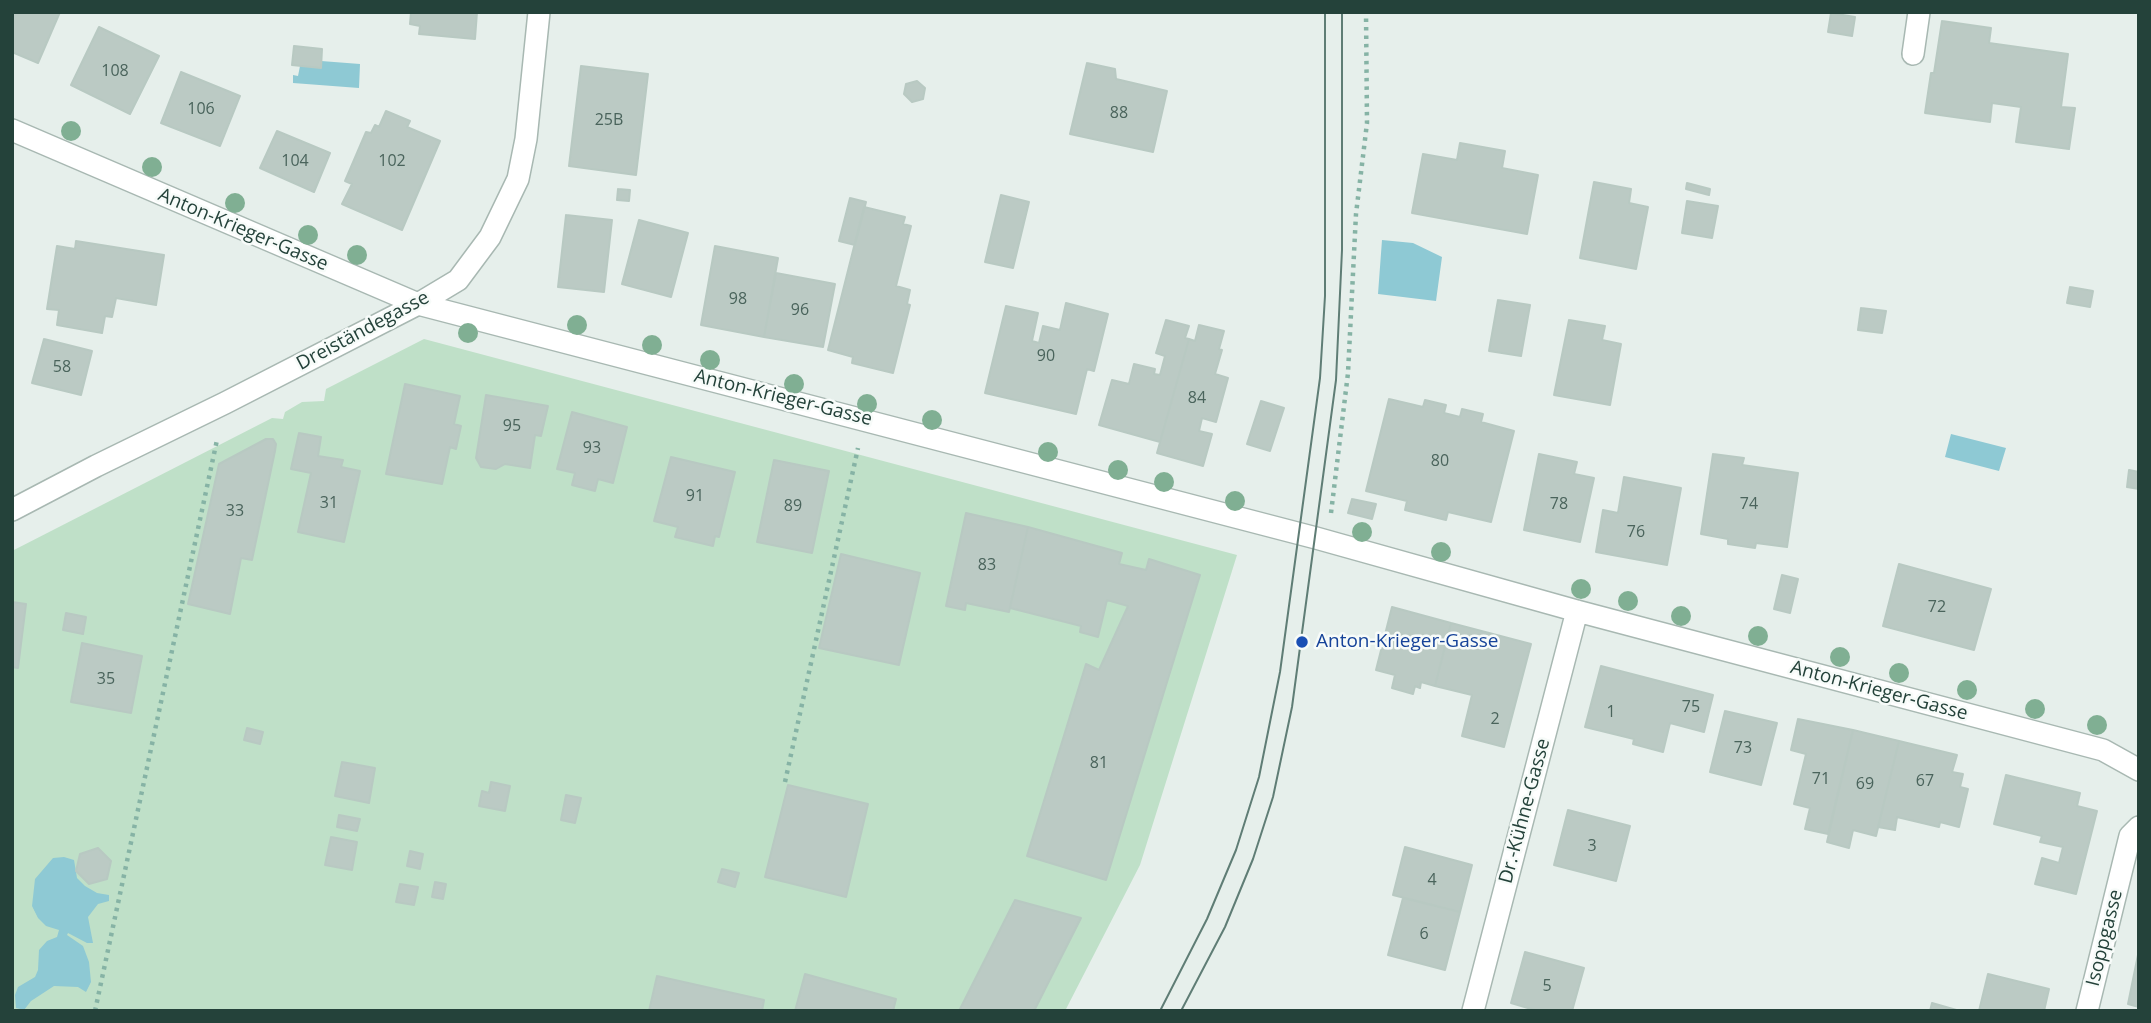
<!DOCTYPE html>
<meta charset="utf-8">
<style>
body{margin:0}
#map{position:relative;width:2151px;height:1023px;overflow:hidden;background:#e6efeb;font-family:"Open Sans",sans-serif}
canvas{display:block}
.frame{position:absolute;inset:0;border:14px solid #24423a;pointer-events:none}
</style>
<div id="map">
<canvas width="2151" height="1023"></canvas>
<div class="frame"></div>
</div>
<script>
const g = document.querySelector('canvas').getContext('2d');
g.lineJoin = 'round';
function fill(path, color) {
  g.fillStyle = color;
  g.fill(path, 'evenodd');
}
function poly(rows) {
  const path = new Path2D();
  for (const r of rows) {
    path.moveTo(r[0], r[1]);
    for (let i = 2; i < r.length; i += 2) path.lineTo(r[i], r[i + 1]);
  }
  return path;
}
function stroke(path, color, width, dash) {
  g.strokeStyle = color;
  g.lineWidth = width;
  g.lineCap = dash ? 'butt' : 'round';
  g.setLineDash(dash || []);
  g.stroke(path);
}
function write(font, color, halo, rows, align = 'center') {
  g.font = font + ' "Open Sans",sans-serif';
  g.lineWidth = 5;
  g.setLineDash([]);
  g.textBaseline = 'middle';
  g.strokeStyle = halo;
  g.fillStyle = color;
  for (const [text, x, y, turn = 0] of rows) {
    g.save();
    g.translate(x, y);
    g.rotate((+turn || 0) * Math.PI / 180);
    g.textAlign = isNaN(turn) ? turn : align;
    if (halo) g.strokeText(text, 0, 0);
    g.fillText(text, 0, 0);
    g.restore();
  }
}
fill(poly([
 [424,339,1237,555,1140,865,1065,1011,12,1011,12,551,272,418,283,419,285,412,302,402,324,401,326,389]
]), '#bfe0c8');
fill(poly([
 [321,61,360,64,359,88,293,83,293,75,298,76,300,66,320,68],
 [1382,240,1413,243,1442,257,1436,301,1378,294],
 [1951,434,2006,448,1999,471,1945,457],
 [64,857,74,860,77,878,85,886,97,893,109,895,109,901,98,904,88,917,93,943,87,943,68,933,67,935,83,946,89,962,91,982,86,992,78,987,54,986,31,1001,24,1010,16,1008,15,995,18,987,35,977,38,970,39,950,47,941,57,937,59,930,46,926,38,918,32,906,35,879,53,858]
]), '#8ec9d4');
const building = poly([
 [12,12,60,12,38,63,12,52,12,12],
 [411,12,477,12,475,39,419,34,420,26,410,24,411,12],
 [1831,13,1855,17,1852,36,1828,32,1831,13],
 [1942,21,1991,28,1989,43,2068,54,2061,107,2075,108,2069,149,2016,142,2021,107,1992,103,1990,122,1925,113,1931,73,1934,73,1942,21],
 [99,27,159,56,130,114,71,85,99,27],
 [294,46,322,49,321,68,292,65,294,46],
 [1087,63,1115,69,1116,79,1167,91,1153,152,1070,134,1087,63],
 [581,66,648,74,636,175,569,166,581,66],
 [181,72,240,96,220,146,161,123,181,72],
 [917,81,925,88,923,99,912,102,904,94,906,84,917,81],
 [386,111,410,121,407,127,440,141,402,230,342,204,352,184,345,181,366,132,371,133,375,125,379,127,386,111],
 [277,131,330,153,314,192,260,168,277,131],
 [1460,143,1505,151,1502,168,1538,175,1527,234,1412,213,1423,154,1457,160,1460,143],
 [1594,182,1631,189,1629,203,1648,207,1636,269,1580,258,1594,182],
 [1687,183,1710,189,1709,195,1686,189,1687,183],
 [618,189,630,190,629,201,617,200,618,189],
 [1001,195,1029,202,1013,268,985,262,1001,195],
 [850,198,866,202,855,245,839,241,850,198],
 [1687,201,1718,206,1712,238,1682,233,1687,201],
 [864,207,905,217,903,224,911,226,896,286,910,290,907,304,910,305,893,373,852,363,853,357,828,350,864,207],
 [566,215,612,220,604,292,558,287,566,215],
 [639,220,688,233,671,297,622,284,639,220],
 [76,241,164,255,156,305,116,298,112,317,105,316,102,333,57,325,59,310,47,309,57,246,75,249,76,241],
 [715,246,778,258,764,337,701,325,715,246],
 [776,273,835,284,823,347,764,337,776,273],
 [2070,287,2093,291,2090,307,2067,303,2070,287],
 [1498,300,1530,305,1521,356,1489,351,1498,300],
 [1066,303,1108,314,1094,371,1087,369,1076,414,985,393,1006,306,1038,313,1032,341,1039,343,1043,326,1060,330,1066,303],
 [1861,308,1886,311,1882,333,1858,330,1861,308],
 [1166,320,1189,326,1185,338,1189,339,1160,442,1099,425,1112,380,1129,384,1134,364,1155,369,1154,374,1160,375,1165,356,1156,353,1166,320],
 [1569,320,1605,326,1602,340,1621,344,1610,405,1554,395,1569,320],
 [1199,325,1224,331,1219,349,1222,350,1215,374,1228,378,1216,422,1202,418,1199,431,1212,434,1203,466,1157,453,1189,339,1195,341,1199,325],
 [44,339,92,351,81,395,32,383,44,339],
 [405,384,460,396,454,424,461,426,456,449,450,447,442,484,386,474,405,384],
 [486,395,548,406,541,436,535,435,530,468,505,464,496,469,481,467,476,458,486,395],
 [1389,399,1423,407,1425,400,1446,405,1444,413,1460,417,1462,409,1483,414,1481,422,1514,431,1491,522,1448,512,1446,520,1405,510,1407,501,1366,491,1389,399],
 [1261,401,1284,408,1270,451,1247,444,1261,401],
 [572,412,627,427,613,483,598,479,595,491,572,485,575,473,557,469,572,412],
 [299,433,321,437,318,456,343,460,341,467,360,471,344,542,298,532,311,473,291,469,299,433],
 [266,439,273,439,276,444,275,451,252,560,241,558,230,614,188,604,219,464,266,439],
 [1539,454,1577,462,1574,474,1594,478,1580,542,1524,530,1539,454],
 [1713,454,1744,458,1742,465,1798,473,1787,547,1756,543,1755,548,1728,544,1728,539,1701,534,1713,454],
 [671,457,735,472,719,537,715,536,713,546,675,537,678,527,654,521,671,457],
 [774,460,829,471,812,553,757,542,774,460],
 [2129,470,2139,472,2139,489,2127,487,2129,470],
 [1624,477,1681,488,1667,565,1596,552,1603,510,1618,513,1624,477],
 [1352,499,1376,504,1372,519,1348,513,1352,499],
 [966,513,1028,527,1009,612,966,603,965,610,946,606,966,513],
 [1028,527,1122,553,1119,564,1146,570,1149,559,1200,575,1106,880,1027,856,1086,664,1099,670,1128,606,1107,600,1098,637,1080,632,1081,626,1010,608,1028,527],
 [841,554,920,573,899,665,819,648,841,554],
 [1899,564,1991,589,1974,650,1883,626,1899,564],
 [1782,575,1798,579,1790,613,1774,609,1782,575],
 [12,602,26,604,18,668,12,667,12,602],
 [1392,607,1451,623,1435,686,1421,682,1420,688,1415,686,1413,694,1392,688,1395,675,1376,670,1392,607],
 [66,613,86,617,83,634,63,630,66,613],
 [1451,623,1531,644,1504,747,1462,736,1472,695,1435,686,1451,623],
 [82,643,142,656,131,713,71,702,82,643],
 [1601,666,1713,695,1704,732,1670,723,1663,752,1633,744,1634,739,1585,727,1601,666],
 [1725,711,1777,723,1761,785,1710,772,1725,711],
 [1798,719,1853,730,1828,834,1805,829,1810,808,1794,804,1806,754,1791,750,1798,719],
 [247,728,263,732,260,744,244,740,247,728],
 [1853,730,1899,741,1876,836,1853,830,1849,848,1827,842,1853,730],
 [1899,741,1957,755,1952,772,1963,774,1960,787,1968,789,1959,827,1940,822,1939,827,1897,817,1895,830,1878,827,1899,741],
 [342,762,375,768,369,803,335,796,342,762],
 [2006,775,2080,793,2077,806,2097,811,2076,894,2035,884,2042,858,2059,863,2063,847,2040,842,2042,836,1994,824,2006,775],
 [491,782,510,786,505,811,479,806,482,791,489,793,491,782],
 [788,785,868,804,846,897,765,877,788,785],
 [566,795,581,798,575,823,561,820,566,795],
 [1568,810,1630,826,1616,881,1554,865,1568,810],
 [339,815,360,819,357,831,337,827,339,815],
 [331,837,357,842,352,870,325,865,331,837],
 [1405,847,1472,865,1460,912,1393,895,1405,847],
 [98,848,111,861,107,879,89,884,76,871,80,854,98,848],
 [410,851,423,854,420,869,407,866,410,851],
 [722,869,739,873,735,887,718,882,722,869],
 [435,882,446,884,443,899,432,897,435,882],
 [400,884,418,887,414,905,396,902,400,884],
 [1403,898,1460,912,1445,970,1388,955,1403,898],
 [1015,900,1081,918,1034,1011,959,1011,1015,900],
 [2139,950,2139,1007,2128,1004,2139,950],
 [1525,952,1584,968,1572,1011,1538,1011,1511,1003,1525,952],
 [805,974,896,999,893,1011,795,1011,805,974],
 [1988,974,2049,989,2044,1011,1979,1011,1988,974],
 [657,976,764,1000,762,1011,649,1011,657,976],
 [1932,1003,1960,1011,1930,1011,1932,1003]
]);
fill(building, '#bbcac4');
stroke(building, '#b8c9c2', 2);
const service = poly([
 [1913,54,1919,12]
]);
const minor = poly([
 [12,130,418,304,1316,538,1577,611,2103,750,2139,770],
 [1473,1011,1577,611],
 [2087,1011,2130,836,2139,827]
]);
const tertiary = poly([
 [12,510,96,466,225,403,418,304,458,280,490,237,518,179,526,139,539,12]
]);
stroke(service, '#a8b8b2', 24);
stroke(minor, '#a8b8b2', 24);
stroke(tertiary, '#a8b8b2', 24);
stroke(poly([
 [1331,513,1348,373,1356,214,1367,123,1366,12],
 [785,782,858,448],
 [95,1011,217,440]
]), '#86b3a5', 4.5, [3.5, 5]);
stroke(service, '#fff', 21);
stroke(minor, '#fff', 21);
stroke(tertiary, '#fff', 21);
stroke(poly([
 [1160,1011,1207,919,1236,850,1259,777,1280,672,1320,378,1325,296,1325,12],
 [1181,1011,1225,927,1253,859,1273,797,1292,707,1336,380,1342,250,1342,12]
]), '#5f7d75', 2);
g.fillStyle = '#80af93';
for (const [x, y] of [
 [71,131],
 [152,167],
 [235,203],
 [308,235],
 [357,255],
 [577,325],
 [468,333],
 [652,345],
 [710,360],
 [794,384],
 [867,404],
 [932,420],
 [1048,452],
 [1118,470],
 [1164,482],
 [1235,501],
 [1362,532],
 [1441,552],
 [1581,589],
 [1628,601],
 [1681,616],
 [1758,636],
 [1840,657],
 [1899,673],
 [1967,690],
 [2035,709],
 [2097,725]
]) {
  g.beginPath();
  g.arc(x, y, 10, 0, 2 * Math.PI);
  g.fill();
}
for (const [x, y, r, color] of [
 [1302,642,7,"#1a4fb4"]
]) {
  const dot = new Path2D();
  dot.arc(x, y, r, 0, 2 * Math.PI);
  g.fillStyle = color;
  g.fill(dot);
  stroke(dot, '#f7fbf9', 2.5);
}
write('16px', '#4a645c', null, [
 ["108",115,71],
 ["106",201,109],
 ["88",1119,113],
 ["25B",609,120],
 ["104",295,161],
 ["102",392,161],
 ["98",738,299],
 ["96",800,310],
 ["90",1046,356],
 ["58",62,367],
 ["84",1197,398],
 ["95",512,426],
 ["93",592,448],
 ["80",1440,461],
 ["91",695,496],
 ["31",329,503],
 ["78",1559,504],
 ["74",1749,504],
 ["89",793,506],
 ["33",235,511],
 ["76",1636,532],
 ["83",987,565],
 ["72",1937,607],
 ["35",106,679],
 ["75",1691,707],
 ["1",1611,712],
 ["2",1495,719],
 ["73",1743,748],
 ["81",1099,763],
 ["71",1821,779],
 ["67",1925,781],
 ["69",1865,784],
 ["3",1592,846],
 ["4",1432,880],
 ["6",1424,934],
 ["5",1547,986]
]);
write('19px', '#24423a', '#f7fbf9', [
 ["Anton-Krieger-Gasse",243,230,23],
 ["Dreiständegasse",363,331,-28],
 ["Anton-Krieger-Gasse",783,398,14],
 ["Anton-Krieger-Gasse",1879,691,15],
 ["Dr.-Kühne-Gasse",1525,811,-75],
 ["Isoppgasse",2105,938,-76]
]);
write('19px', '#164399', '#f7fbf9', [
 ["Anton-Krieger-Gasse",1316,642]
], 'left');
</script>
